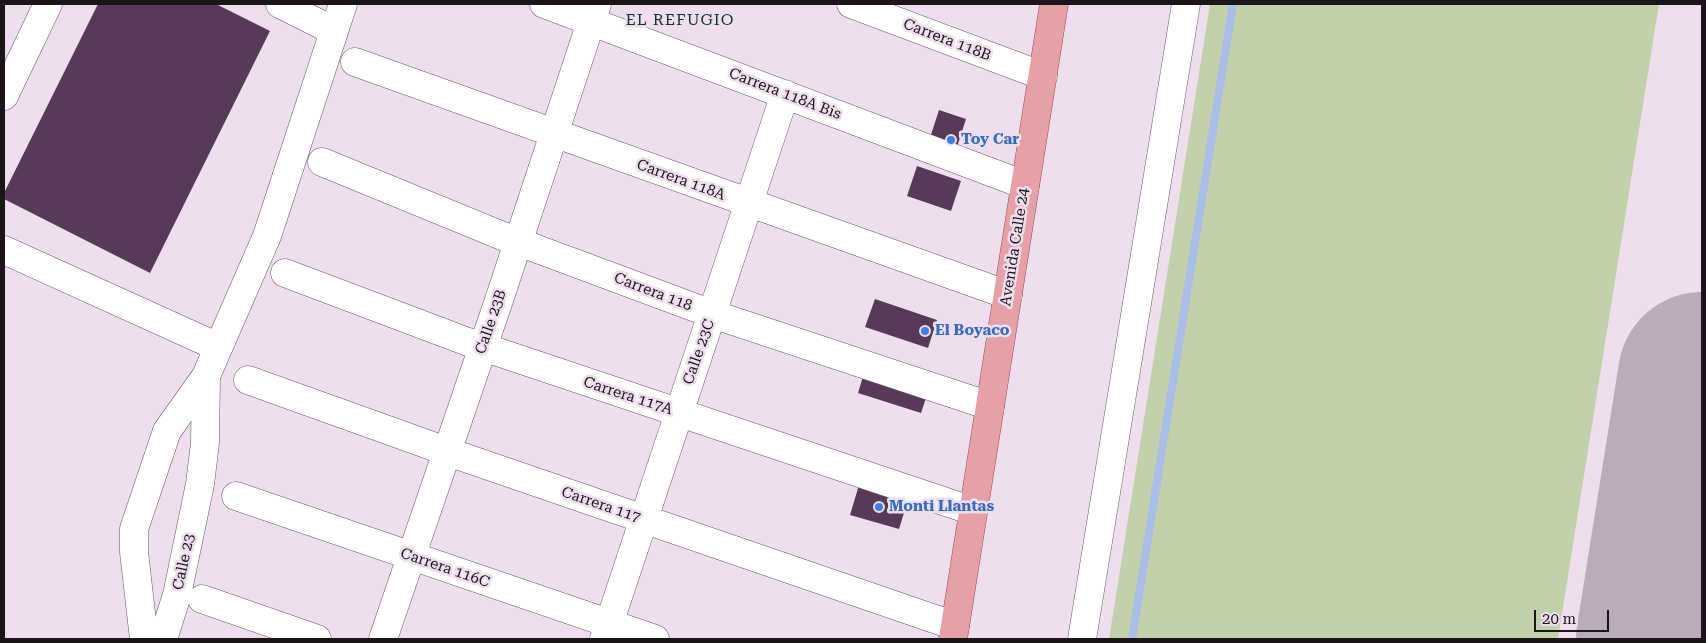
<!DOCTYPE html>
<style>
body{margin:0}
#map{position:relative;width:1706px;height:643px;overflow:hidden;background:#efdfee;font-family:"Roboto Serif",serif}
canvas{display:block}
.frame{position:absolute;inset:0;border:5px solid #1b151a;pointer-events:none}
.scale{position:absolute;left:1534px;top:610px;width:75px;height:22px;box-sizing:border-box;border:2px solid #1b151a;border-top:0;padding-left:6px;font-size:15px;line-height:18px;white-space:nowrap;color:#1b151a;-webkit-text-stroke:4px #efdfee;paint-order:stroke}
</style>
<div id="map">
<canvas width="1706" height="643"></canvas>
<div class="frame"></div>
<div class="scale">20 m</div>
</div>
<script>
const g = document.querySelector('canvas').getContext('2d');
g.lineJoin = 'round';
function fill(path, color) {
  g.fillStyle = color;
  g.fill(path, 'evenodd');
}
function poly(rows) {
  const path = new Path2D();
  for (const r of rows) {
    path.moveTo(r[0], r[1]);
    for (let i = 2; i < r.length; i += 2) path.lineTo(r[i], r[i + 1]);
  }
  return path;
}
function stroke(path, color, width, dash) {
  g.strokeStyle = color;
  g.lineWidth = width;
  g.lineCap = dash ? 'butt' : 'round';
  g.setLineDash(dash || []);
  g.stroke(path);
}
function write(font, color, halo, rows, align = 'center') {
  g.font = font + ' "Roboto Serif",serif';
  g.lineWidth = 5;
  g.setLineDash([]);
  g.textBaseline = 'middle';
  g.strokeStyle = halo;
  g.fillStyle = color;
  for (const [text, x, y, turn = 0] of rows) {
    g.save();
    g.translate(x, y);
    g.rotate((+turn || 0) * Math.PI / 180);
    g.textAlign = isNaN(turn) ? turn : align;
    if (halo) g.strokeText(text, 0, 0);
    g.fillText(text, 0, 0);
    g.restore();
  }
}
fill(poly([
 [1210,4,1659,4,1558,639,1109,639]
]), '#c2d1ac');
stroke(poly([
 [1132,639,1233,4]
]), '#aabee7', 8);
stroke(poly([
 [1686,478,1702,441]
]), '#baacb8', 68);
stroke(poly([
 [1660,639,1702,376]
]), '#baacb8', 168);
fill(poly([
 [98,4,216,4,270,31,150,273,4,199,4,193],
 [939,110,966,119,955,153,928,144],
 [917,166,961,181,951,211,907,196],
 [875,299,937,320,928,348,865,327],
 [864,373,928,392,921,413,858,393],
 [859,485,908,500,899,529,850,515]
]), '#573a57');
const minor = poly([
 [280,4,334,31],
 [544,4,1025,185],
 [851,4,1043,76],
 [355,62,1008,295],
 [4,96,48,4],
 [322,162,505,237,712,314,990,406],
 [4,250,218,347],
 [285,273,468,342,973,511],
 [248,380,460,456,955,626],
 [236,496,655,639],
 [202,599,317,639],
 [144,639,134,552,134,529,167,431,206,376,267,236,343,4],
 [163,639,177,595,200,484,205,443,206,376],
 [383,639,498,303,597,4],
 [604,639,785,94],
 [1082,639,1186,4]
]);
const major = poly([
 [953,639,1054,4]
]);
stroke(minor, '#655965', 29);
stroke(major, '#944650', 29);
stroke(minor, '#fff', 28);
stroke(major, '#e6a0a7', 28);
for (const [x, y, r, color] of [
 [951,140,5,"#3f7fe0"],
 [925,331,5,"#3f7fe0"],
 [879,507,5,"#3f7fe0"]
]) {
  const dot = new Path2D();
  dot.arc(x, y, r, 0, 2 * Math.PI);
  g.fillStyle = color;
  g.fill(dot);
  stroke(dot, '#efdfee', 2);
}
write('15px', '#1b151a', '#efdfee', [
 ["Carrera 118B",947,40,21],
 ["Carrera 118A Bis",785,94,21],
 ["Carrera 118A",681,180,20],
 ["Avenida Calle 24",1015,247,-81],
 ["Carrera 118",653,292,21],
 ["Calle 23B",491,322,-71],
 ["Calle 23C",699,352,-71],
 ["Carrera 117A",628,396,18],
 ["Carrera 117",601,505,19],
 ["Calle 23",184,562,-78],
 ["Carrera 116C",445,568,19]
]);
write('bold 15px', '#366cbe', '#efdfee', [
 ["Toy Car",961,140],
 ["El Boyaco",935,331],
 ["Monti Llantas",889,507]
], 'left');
g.letterSpacing = '1px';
write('16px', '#0f3232', '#efdfee', [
 ["EL REFUGIO",680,20]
]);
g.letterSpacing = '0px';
</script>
